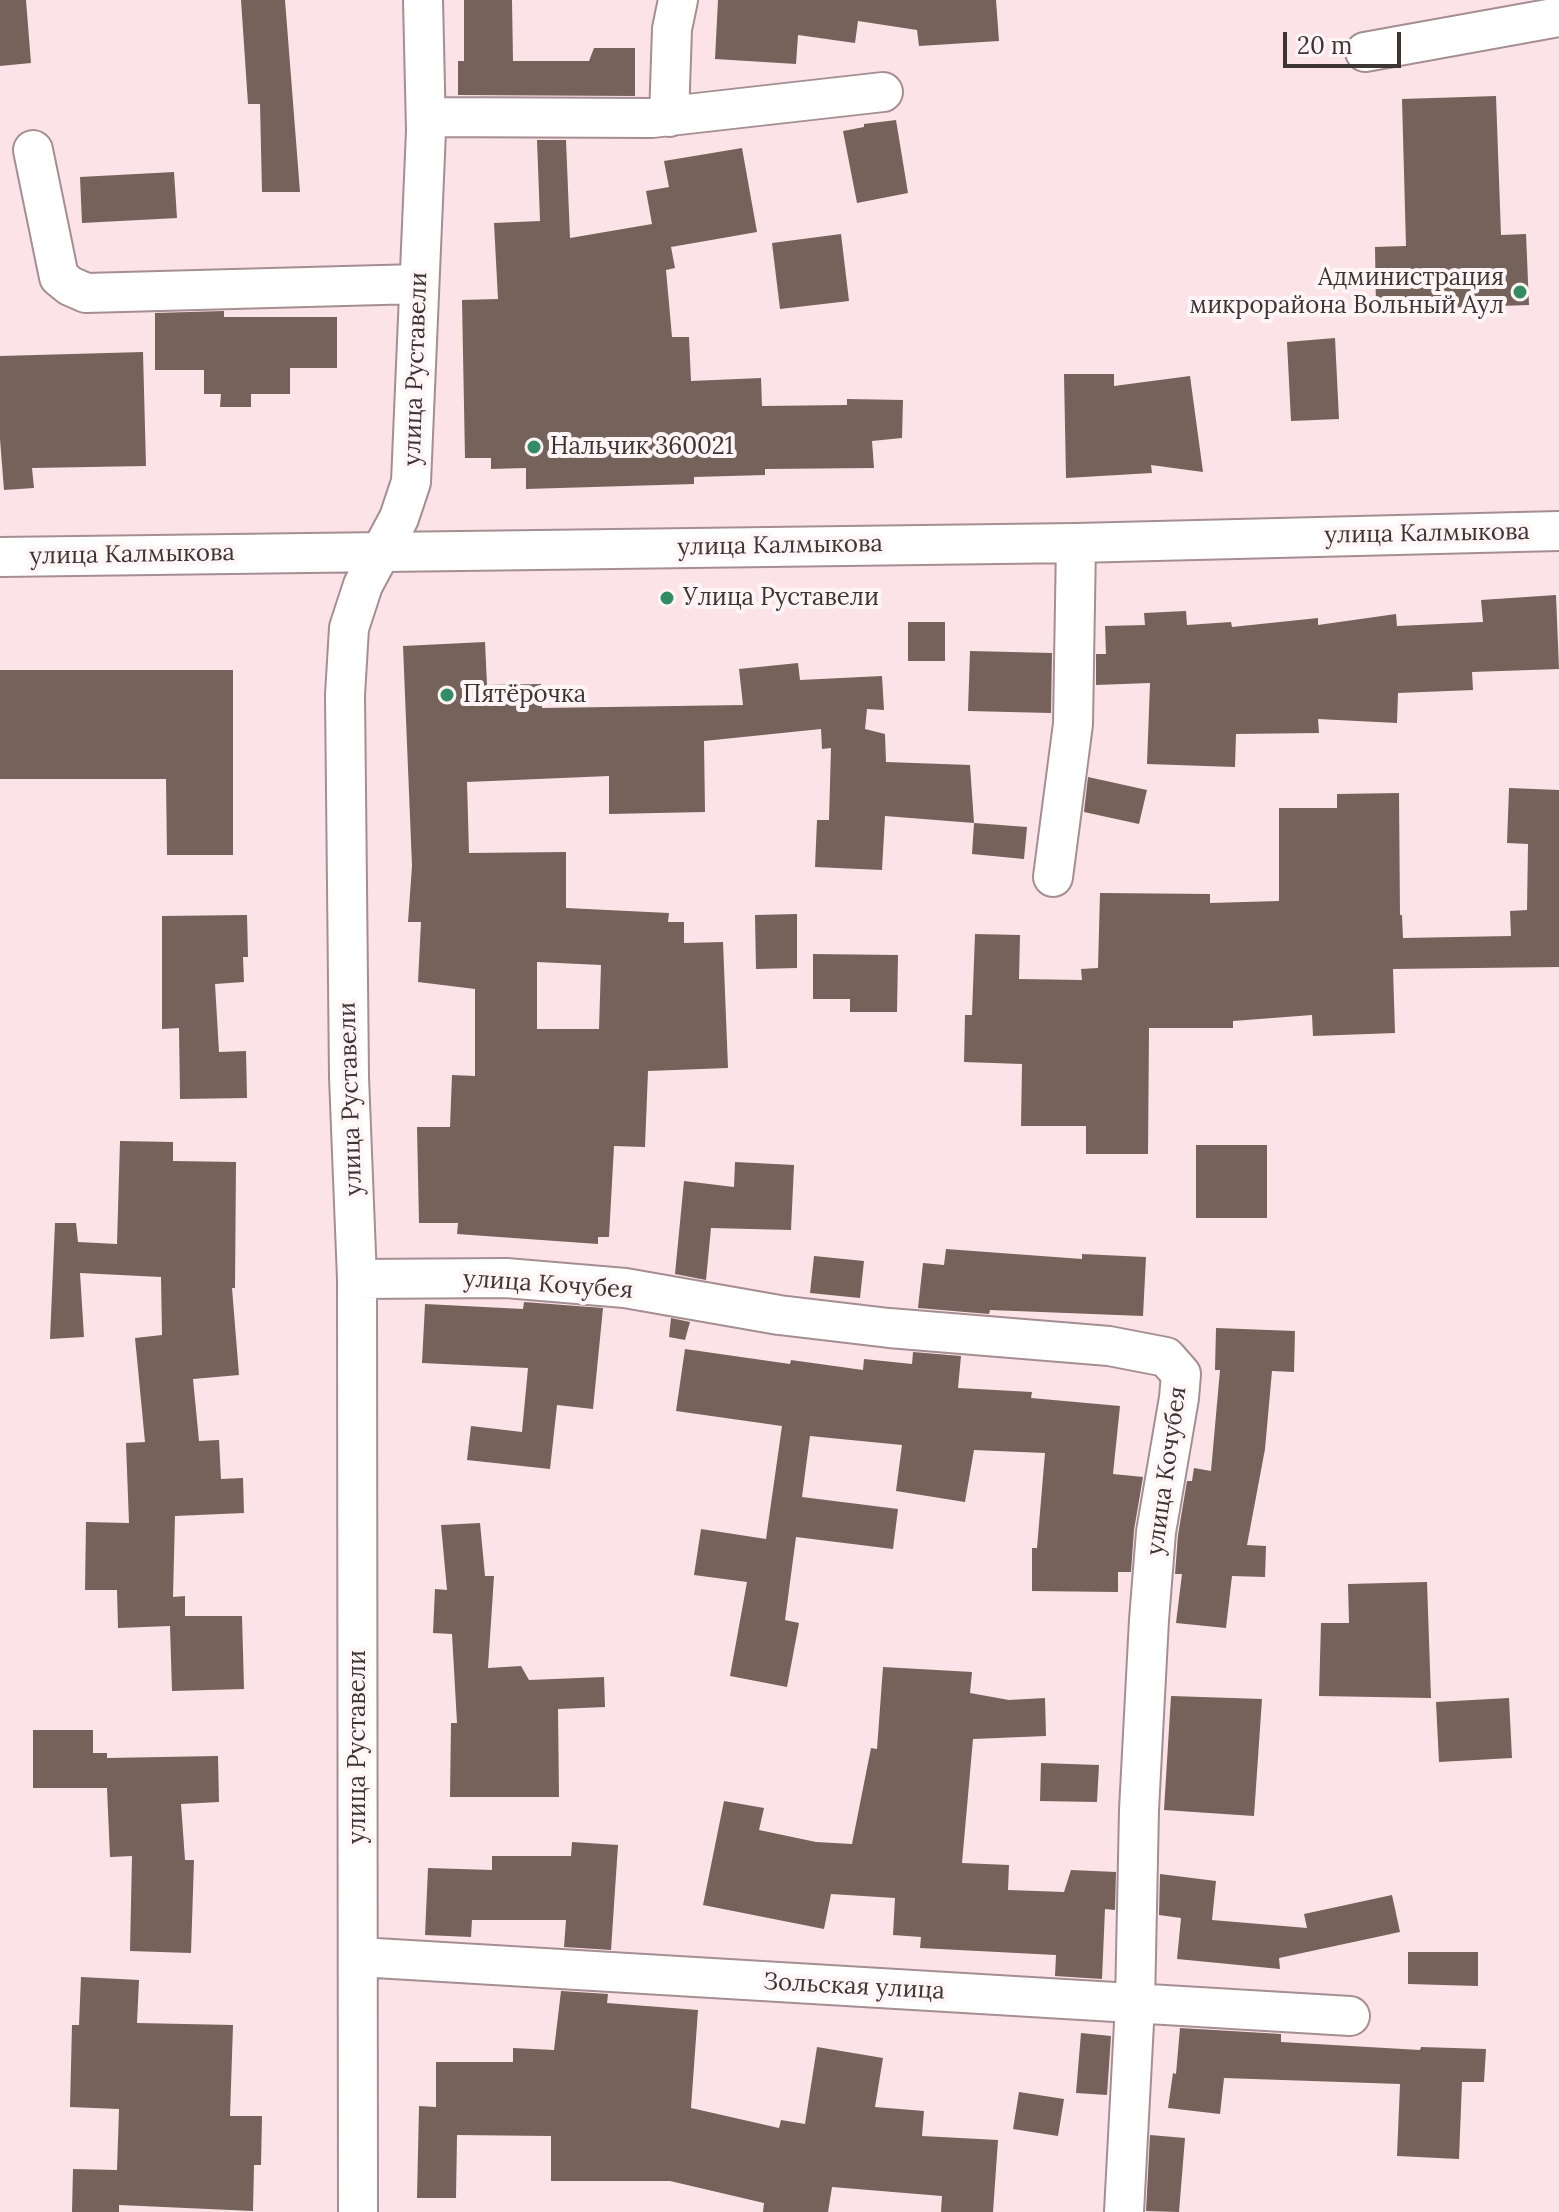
<!DOCTYPE html>
<meta charset="utf-8">
<style>
body{margin:0}
#map{position:relative;width:1559px;height:2212px;overflow:hidden;background:#fce3e7;font-family:Lora,serif}
canvas{display:block}
.scale{position:absolute;left:1283px;top:32px;width:118px;height:36px;box-sizing:border-box;border:4px solid #3d3435;border-top:0;padding-left:10px;font-size:24px;line-height:28px;white-space:nowrap;color:#3d3435;-webkit-text-stroke:6px #fff5f6;paint-order:stroke}
</style>
<div id="map">
<canvas width="1559" height="2212"></canvas>
<div class="scale">20 m</div>
</div>
<script>
const g = document.querySelector('canvas').getContext('2d');
g.lineJoin = 'round';
function fill(path, color) {
  g.fillStyle = color;
  g.fill(path, 'evenodd');
}
function poly(rows) {
  const path = new Path2D();
  for (const r of rows) {
    path.moveTo(r[0], r[1]);
    for (let i = 2; i < r.length; i += 2) path.lineTo(r[i], r[i + 1]);
  }
  return path;
}
function stroke(path, color, width, dash) {
  g.strokeStyle = color;
  g.lineWidth = width;
  g.lineCap = dash ? 'butt' : 'round';
  g.setLineDash(dash || []);
  g.stroke(path);
}
function write(font, color, halo, rows, align = 'center') {
  g.font = font + ' Lora,serif';
  g.lineWidth = 8;
  g.setLineDash([]);
  g.textBaseline = 'middle';
  g.strokeStyle = halo;
  g.fillStyle = color;
  for (const [text, x, y, turn = 0] of rows) {
    g.save();
    g.translate(x, y);
    g.rotate((+turn || 0) * Math.PI / 180);
    g.textAlign = isNaN(turn) ? turn : align;
    if (halo) g.strokeText(text, 0, 0);
    g.fillText(text, 0, 0);
    g.restore();
  }
}
fill(poly([
 [0,0,26,0,31,63,0,66],
 [241,0,285,0,300,192,262,192,260,104,248,104],
 [464,0,512,0,513,61,589,61,594,48,635,48,635,96,458,95,458,61,464,61],
 [718,0,996,0,999,41,919,46,917,30,858,21,855,43,798,35,796,64,715,59],
 [1496,96,1501,235,1526,234,1529,305,1376,310,1375,247,1406,246,1402,99],
 [896,120,908,193,857,203,843,131,864,127,864,124],
 [537,140,566,140,570,238,652,224,646,191,669,187,664,161,742,148,757,232,671,247,675,268,666,270,672,337,689,337,691,381,761,378,762,406,847,405,847,399,903,400,902,438,872,441,874,468,765,469,765,475,694,477,694,484,526,489,526,468,491,469,491,458,465,458,462,300,498,299,494,223,540,221],
 [174,172,177,218,82,223,80,177],
 [841,234,849,301,780,309,772,243],
 [224,311,224,317,337,317,337,368,290,368,290,394,251,394,251,407,220,407,221,394,204,394,204,370,155,370,155,313],
 [1335,338,1339,419,1291,421,1287,342],
 [143,352,146,466,32,468,34,488,4,490,0,439,0,356],
 [1064,374,1114,374,1114,386,1190,376,1203,472,1151,465,1152,473,1066,478],
 [1556,595,1559,669,1472,672,1473,690,1398,693,1397,723,1318,719,1319,733,1236,734,1235,767,1147,764,1150,683,1096,685,1096,654,1106,654,1105,626,1145,625,1144,613,1186,611,1187,625,1231,622,1232,627,1318,618,1318,625,1396,614,1397,626,1483,622,1481,600],
 [908,622,945,622,945,661,908,661],
 [485,642,487,685,541,684,542,708,743,705,739,669,798,663,800,680,882,676,884,710,867,709,865,729,885,734,886,762,970,765,974,823,885,816,882,870,815,867,817,820,829,820,831,748,822,749,821,729,704,741,705,812,609,814,609,776,467,782,469,853,566,852,566,908,669,913,668,922,684,922,684,943,723,942,728,1068,648,1071,645,1147,614,1146,609,1237,598,1237,598,1244,457,1234,458,1223,419,1223,417,1127,450,1127,452,1075,475,1076,475,989,418,982,421,922,408,922,412,866,403,646],
 [537,962,601,965,599,1029,537,1029],
 [970,651,1052,653,1051,713,968,711],
 [0,670,233,670,233,855,167,855,166,779,0,779],
 [1088,777,1147,790,1139,824,1084,812],
 [1509,788,1559,790,1559,967,1393,969,1395,1033,1313,1036,1312,1015,1233,1021,1233,1028,1149,1028,1148,1154,1086,1154,1086,1126,1021,1126,1022,1064,964,1062,965,1015,972,1015,975,934,1020,935,1019,979,1082,980,1081,969,1098,968,1100,893,1210,894,1210,903,1279,901,1279,808,1337,808,1337,794,1399,793,1400,915,1402,915,1403,938,1511,936,1510,911,1527,910,1528,844,1507,843],
 [974,823,1027,827,1024,859,972,854],
 [797,914,797,968,756,969,755,915],
 [247,915,248,957,243,957,244,982,215,984,219,1052,246,1051,247,1098,180,1099,179,1028,162,1029,162,916],
 [813,954,898,955,897,1012,850,1012,850,999,813,999],
 [120,1141,173,1142,173,1161,236,1162,235,1288,232,1288,239,1375,193,1379,199,1441,219,1440,221,1479,243,1478,244,1513,175,1516,173,1597,185,1596,185,1616,242,1616,244,1689,172,1691,170,1626,118,1628,117,1590,85,1590,86,1522,129,1523,126,1443,145,1442,135,1338,162,1335,161,1277,80,1273,84,1337,50,1339,55,1223,76,1223,78,1242,117,1244],
 [1196,1145,1267,1145,1267,1218,1196,1218],
 [735,1162,794,1165,791,1230,711,1228,706,1280,675,1274,684,1181,734,1187],
 [946,1249,1082,1259,1082,1254,1146,1257,1143,1316,990,1310,989,1314,918,1308,923,1263,944,1265],
 [814,1256,864,1261,860,1298,810,1293],
 [524,1302,603,1308,593,1409,557,1405,550,1469,467,1460,471,1426,522,1432,528,1368,422,1363,425,1304,523,1309],
 [671,1318,690,1322,685,1340,669,1337],
 [1216,1328,1295,1331,1294,1372,1272,1371,1265,1449,1247,1545,1266,1546,1265,1577,1232,1576,1226,1628,1176,1623,1182,1574,1175,1574,1178,1535,1187,1481,1192,1481,1194,1468,1211,1471,1220,1370,1215,1370],
 [685,1349,790,1364,791,1360,863,1370,864,1359,912,1364,913,1352,961,1356,958,1388,1032,1392,1031,1398,1120,1406,1113,1474,1143,1477,1134,1530,1131,1572,1118,1572,1118,1592,1032,1591,1032,1548,1037,1548,1045,1453,974,1450,965,1502,896,1491,902,1445,810,1436,802,1497,898,1509,893,1549,796,1537,785,1620,799,1623,787,1687,730,1676,747,1582,694,1575,701,1529,766,1539,782,1426,676,1411],
 [480,1523,485,1576,494,1576,488,1668,521,1666,529,1680,604,1677,605,1707,558,1709,559,1797,450,1797,451,1723,457,1723,452,1634,433,1633,435,1589,447,1590,441,1525],
 [1427,1582,1431,1698,1319,1696,1321,1623,1349,1623,1348,1584],
 [883,1667,972,1672,970,1693,1009,1700,1045,1698,1046,1736,973,1739,962,1863,1009,1865,1008,1890,1064,1892,1071,1870,1116,1872,1115,1910,1105,1909,1102,1979,1055,1976,1056,1955,920,1948,921,1937,893,1935,895,1898,831,1894,824,1929,703,1905,724,1801,764,1808,759,1830,816,1842,852,1844,871,1748,877,1749],
 [1171,1696,1262,1699,1254,1816,1164,1810],
 [1509,1698,1512,1758,1439,1762,1436,1702],
 [33,1730,93,1730,93,1753,107,1753,107,1758,218,1756,219,1802,181,1804,185,1860,194,1860,191,1953,130,1951,132,1856,110,1857,107,1788,33,1788],
 [1041,1763,1099,1765,1097,1802,1040,1801],
 [572,1842,618,1845,611,1950,564,1947,566,1920,472,1920,471,1937,425,1935,428,1868,492,1870,492,1856,571,1856],
 [1160,1874,1216,1881,1212,1920,1307,1928,1304,1914,1392,1895,1400,1932,1279,1958,1280,1969,1177,1959,1181,1918,1159,1915],
 [1408,1952,1478,1952,1478,1986,1408,1984],
 [81,1977,139,1980,137,2023,233,2025,230,2116,262,2116,261,2165,254,2165,253,2211,119,2205,119,2212,72,2212,73,2169,117,2170,119,2109,70,2107,72,2025,79,2025],
 [561,1991,608,1994,607,2003,698,2010,691,2108,779,2128,781,2120,805,2124,817,2047,883,2058,875,2107,924,2111,922,2136,998,2140,993,2212,941,2212,942,2196,832,2187,828,2212,763,2212,764,2203,670,2181,551,2181,551,2136,457,2135,456,2198,417,2198,419,2106,436,2107,436,2062,513,2062,513,2048,554,2050],
 [1180,2028,1281,2034,1281,2042,1420,2050,1421,2047,1486,2049,1484,2082,1462,2082,1459,2159,1397,2156,1400,2084,1224,2078,1220,2114,1168,2108,1173,2073,1176,2074],
 [1081,2033,1111,2036,1107,2095,1076,2093],
 [1019,2092,1064,2099,1058,2136,1013,2129],
 [1150,2135,1185,2138,1179,2212,1146,2211]
]), '#75625b');
const minor = poly([
 [1365,52,1559,17],
 [426,117,652,118,883,92],
 [669,117,672,29,678,0],
 [33,150,59,277,70,286,86,293,418,284],
 [0,557,1076,543,1559,531],
 [1053,877,1073,724,1076,543],
 [357,1279,506,1278,625,1288,779,1315,889,1328,1109,1346,1166,1357,1181,1374,1179,1398,1156,1532,1149,1620,1139,1810,1135,2004,1124,2212],
 [359,1957,1350,2016],
 [358,2212,357,1279,349,1077,345,695,349,628,363,585,399,518,411,482,426,131,423,0]
]);
stroke(minor, '#a58e92', 42);
stroke(minor, '#fff', 38);
for (const [x, y, r, color] of [
 [1520,292,8,"#328d64"],
 [534,447,8,"#328d64"],
 [667,598,8,"#328d64"],
 [447,695,8,"#328d64"]
]) {
  const dot = new Path2D();
  dot.arc(x, y, r, 0, 2 * Math.PI);
  g.fillStyle = color;
  g.fill(dot);
  stroke(dot, '#fff5f6', 3);
}
write('24px', '#3d3435', '#fff5f6', [
 ["Администрация",1504,278,"right"],
 ["микрорайона Вольный Аул",1504,306,"right"],
 ["Нальчик 360021",550,447],
 ["Улица Руставели",683,598],
 ["Пятёрочка",463,695]
], 'left');
write('24px', '#3d3435', '#fff5f6', [
 ["улица Руставели",416,369,-88],
 ["улица Калмыкова",1427,534,-1],
 ["улица Калмыкова",780,546,-1],
 ["улица Калмыкова",132,555,-1],
 ["улица Руставели",351,1099,-92],
 ["улица Кочубея",548,1285,4],
 ["улица Кочубея",1167,1471,-82],
 ["улица Руставели",358,1747,-90],
 ["Зольская улица",854,1987,3]
]);
</script>
